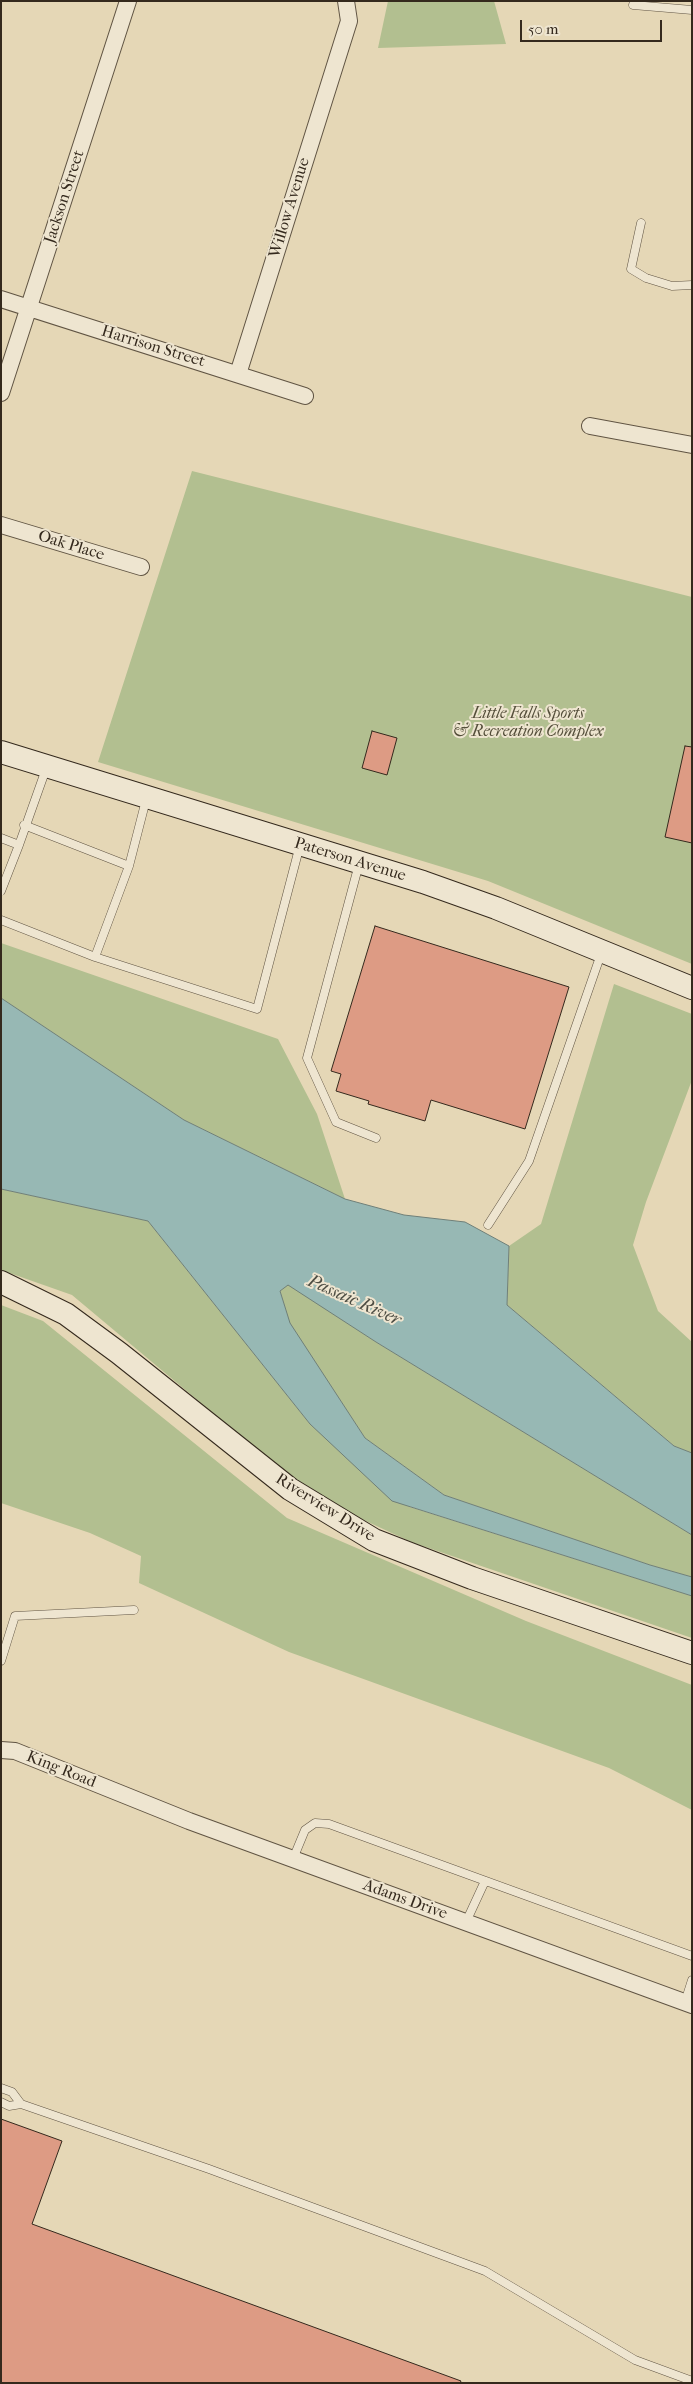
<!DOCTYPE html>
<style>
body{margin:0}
#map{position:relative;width:693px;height:2384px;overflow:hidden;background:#e5d7b6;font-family:"IM FELL French Canon",serif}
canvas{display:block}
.frame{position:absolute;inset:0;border:2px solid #34291d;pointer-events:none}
.scale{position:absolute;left:520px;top:20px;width:142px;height:22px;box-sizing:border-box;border:2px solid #34291d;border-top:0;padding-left:6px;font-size:15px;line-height:18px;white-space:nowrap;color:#34291d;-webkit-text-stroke:4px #eee5d0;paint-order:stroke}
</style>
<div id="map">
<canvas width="693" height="2384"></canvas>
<div class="frame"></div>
<div class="scale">50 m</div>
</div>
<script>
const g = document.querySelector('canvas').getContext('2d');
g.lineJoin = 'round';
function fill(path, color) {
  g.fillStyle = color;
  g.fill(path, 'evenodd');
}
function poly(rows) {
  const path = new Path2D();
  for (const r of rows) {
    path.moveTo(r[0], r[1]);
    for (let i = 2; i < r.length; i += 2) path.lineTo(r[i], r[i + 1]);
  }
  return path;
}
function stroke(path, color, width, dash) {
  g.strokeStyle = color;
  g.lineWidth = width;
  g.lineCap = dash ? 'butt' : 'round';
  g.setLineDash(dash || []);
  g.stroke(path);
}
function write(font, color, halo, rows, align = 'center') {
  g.font = font + ' "IM FELL French Canon",serif';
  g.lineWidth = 4;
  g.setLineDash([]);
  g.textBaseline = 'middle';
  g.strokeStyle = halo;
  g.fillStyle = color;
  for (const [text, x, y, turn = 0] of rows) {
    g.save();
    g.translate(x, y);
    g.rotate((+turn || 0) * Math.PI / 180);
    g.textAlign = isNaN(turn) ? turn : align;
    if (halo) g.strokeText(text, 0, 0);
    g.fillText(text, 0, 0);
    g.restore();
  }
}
fill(poly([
 [388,1,494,1,506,44,378,48],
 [192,471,692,597,692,964,488,881,98,762],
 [1,943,278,1039,317,1114,345,1199,184,1120,1,998],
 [614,984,692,1014,692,1080,646,1202,633,1245,658,1311,692,1342,692,1453,674,1446,507,1305,509,1246,541,1224],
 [1,1189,148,1221,310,1424,410,1507,692,1596,692,1638,411,1542,325,1502,226,1424,72,1295,1,1270],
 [288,1284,376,1342,692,1535,692,1577,650,1565,444,1495,365,1438,289,1323,280,1291],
 [1,1305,43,1321,287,1518,526,1621,692,1685,692,1810,609,1768,289,1652,139,1583,141,1556,90,1533,1,1503]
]), '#b2bf90');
const water = poly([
 [1,998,184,1120,345,1199,404,1215,465,1222,509,1246,507,1305,674,1446,692,1453,692,1535,376,1342,288,1285,280,1291,290,1323,365,1438,444,1495,650,1565,692,1577,692,1596,392,1501,310,1424,148,1221,1,1189,1,998]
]);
fill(water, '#97b8b4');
stroke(water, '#6f7f78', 1);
const building = poly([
 [372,731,397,738,387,775,362,768,372,731],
 [685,746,692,747,692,843,665,837,685,746],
 [375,926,569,987,525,1129,431,1100,425,1121,368,1104,369,1101,336,1091,341,1074,331,1071,375,926],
 [1,2119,62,2141,32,2224,461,2381,460,2383,1,2383,1,2119]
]);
fill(building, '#dd9b84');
stroke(building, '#34291d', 1);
const lane = poly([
 [633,5,692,10],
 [641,223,631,269,646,278,672,286,692,285],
 [24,825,129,866,95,957],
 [1,838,19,845,46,769],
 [359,864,307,1058,336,1122,376,1138],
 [129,866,146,800],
 [1,891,19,845],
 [1,920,95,957,257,1009,300,845],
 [488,1225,529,1161,601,954],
 [1,1661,15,1616,134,1610],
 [293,1859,305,1830,315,1823,329,1824,692,1956],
 [466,1922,485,1881],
 [685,2002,692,1980],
 [1,2088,12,2092,21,2104,9,2106,1,2102],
 [21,2104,209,2169,485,2271,635,2360,692,2381]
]);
const street = poly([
 [1,299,305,396],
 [238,374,349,21,346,1],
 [1,393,128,1],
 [590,426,692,445],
 [1,525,141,567],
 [1,1750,15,1751,189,1821,692,2005]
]);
const secondary = poly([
 [1,752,423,882,496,908,692,988],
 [1,1282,66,1314,119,1353,290,1489,374,1540,472,1578,692,1653]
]);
stroke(lane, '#605443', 9);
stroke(street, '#605443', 18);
stroke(secondary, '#34291d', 24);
stroke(lane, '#eee5d0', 8);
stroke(street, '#eee5d0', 16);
stroke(secondary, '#eee5d0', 22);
write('16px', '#34291d', '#eee5d0', [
 ["Jackson Street",65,197,-72],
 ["Willow Avenue",290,208,-73],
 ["Harrison Street",153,347,17],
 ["Oak Place",71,546,17],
 ["Paterson Avenue",350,860,17],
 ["Riverview Drive",325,1508,32],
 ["King Road",61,1770,22],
 ["Adams Drive",405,1900,20]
]);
write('italic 16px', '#544e3a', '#eee5d0', [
 ["Little Falls Sports",528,714],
 ["& Recreation Complex",528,732]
]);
write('italic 18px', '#4d4d43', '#eee5d0', [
 ["Passaic River",354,1301,24]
]);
</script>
